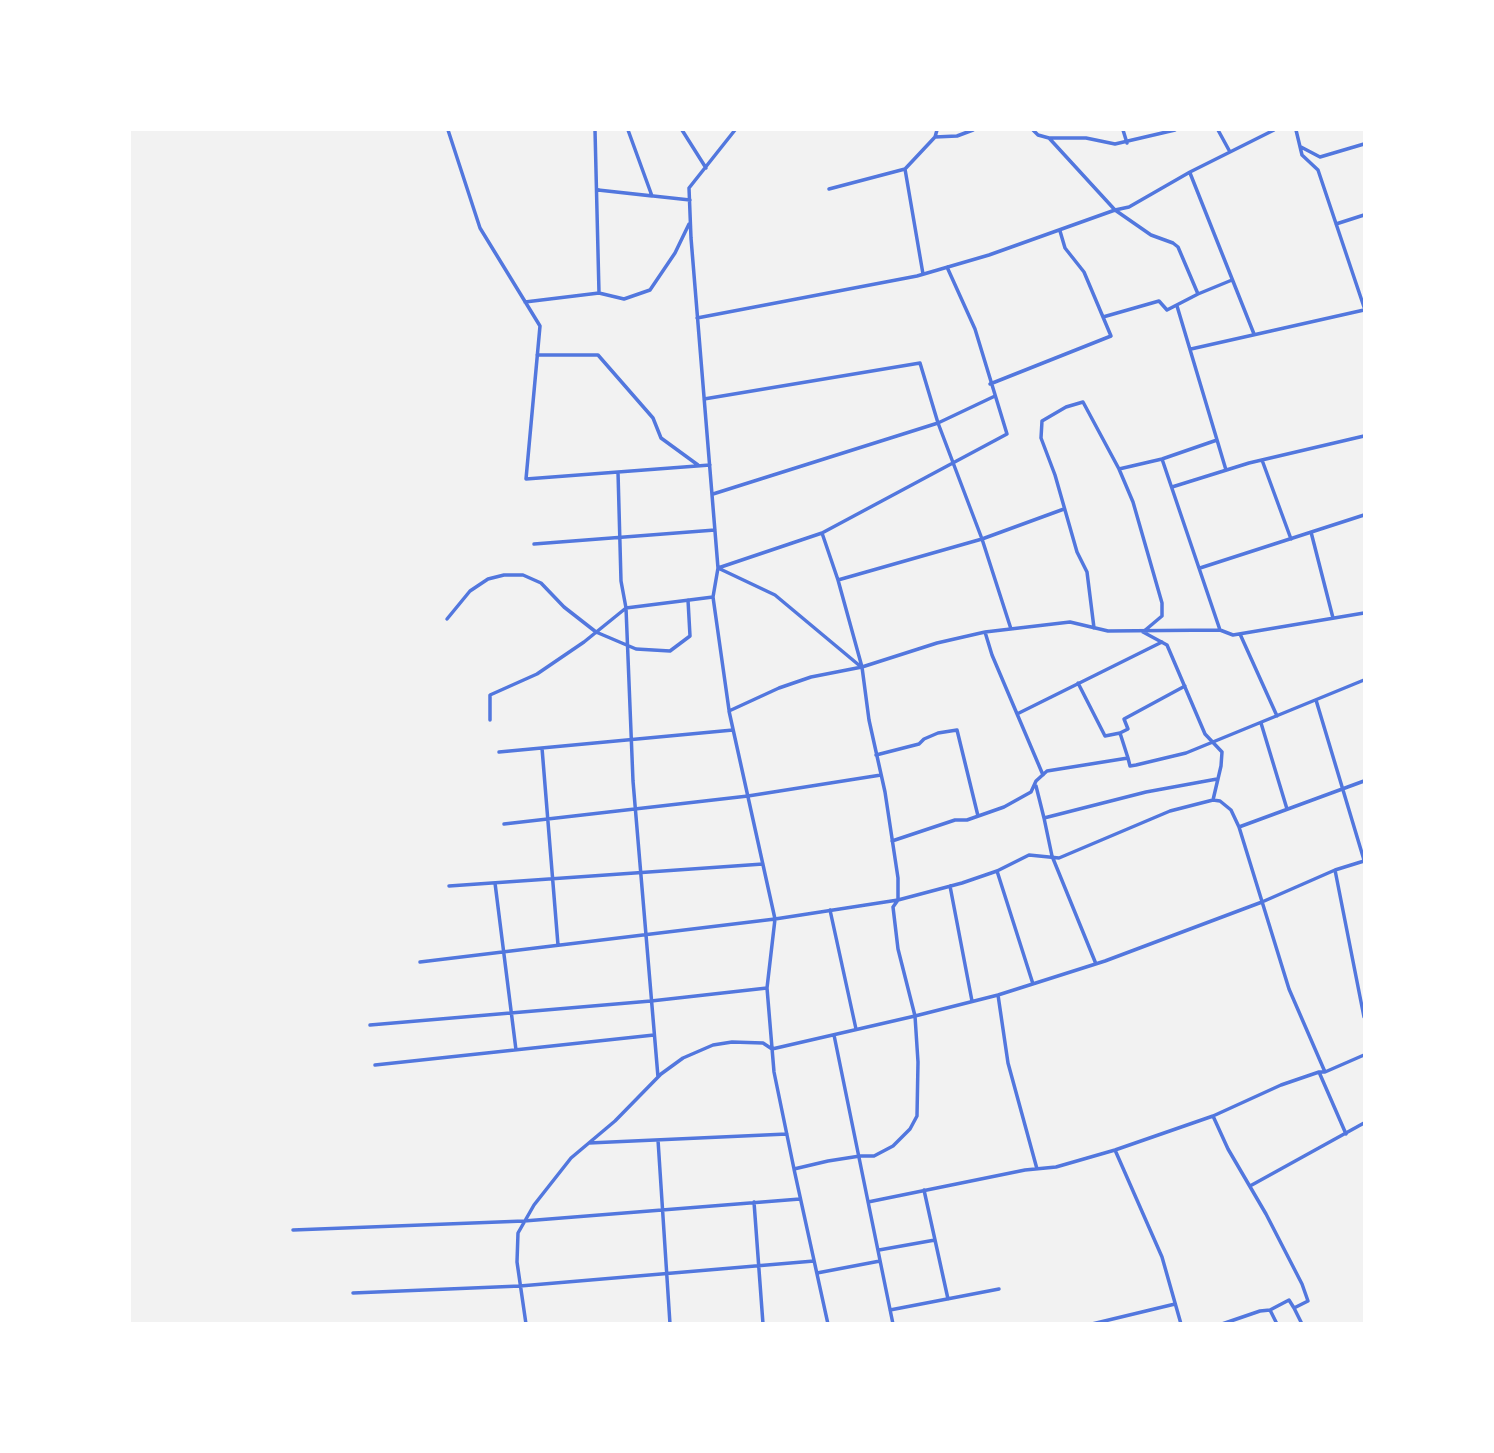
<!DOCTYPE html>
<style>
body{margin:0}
#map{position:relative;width:1494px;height:1453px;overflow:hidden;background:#f2f2f2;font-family:"PT Sans",sans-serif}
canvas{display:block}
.frame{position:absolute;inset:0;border:131px solid #fff;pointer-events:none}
</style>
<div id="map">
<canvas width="1494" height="1453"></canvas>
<div class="frame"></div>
</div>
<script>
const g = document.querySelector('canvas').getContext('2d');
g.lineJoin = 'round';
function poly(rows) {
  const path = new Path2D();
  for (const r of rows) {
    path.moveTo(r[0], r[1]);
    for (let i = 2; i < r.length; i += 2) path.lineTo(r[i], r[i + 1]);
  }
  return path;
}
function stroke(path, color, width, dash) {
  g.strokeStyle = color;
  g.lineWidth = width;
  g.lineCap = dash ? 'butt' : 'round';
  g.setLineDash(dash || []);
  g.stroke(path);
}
stroke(poly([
 [448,130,480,228,540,326,526,479,710,465],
 [595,130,599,293,624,299,650,290,675,253,689,224],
 [628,130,652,196,598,190,690,200],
 [682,130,706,168],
 [735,130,689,188,691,238,718,568,822,533,1007,434,975,329,947,267],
 [1033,130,1038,135,1049,138,1115,210,1151,235,1173,243,1178,247,1198,294],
 [1123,130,1127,143],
 [1218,130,1230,152],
 [1296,130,1302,155,1318,170,1364,307],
 [935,137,957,136,973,130],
 [1050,138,1086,138,1115,144,1175,130],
 [1301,147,1320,157,1364,144],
 [905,169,923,274],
 [1190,173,1254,334],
 [829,189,905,169,935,137,937,130],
 [1336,224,1364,215],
 [525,302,599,293],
 [1177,306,1226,470],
 [1103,317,1159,301,1167,310,1198,294,1232,280],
 [697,318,917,276,989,255,1115,210,1129,207,1190,172,1274,130],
 [1191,349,1364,310],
 [537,355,598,355,653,418,661,438,698,465],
 [990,384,1111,336,1084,272,1065,248,1060,231],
 [704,399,920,363,938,423,982,539,1011,629],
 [1162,459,1220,630],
 [1262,460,1291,539],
 [1119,469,1162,459,1217,440],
 [618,472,621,581,626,608,633,781,658,1077],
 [1172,487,1249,463,1364,436],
 [713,494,938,423,995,396],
 [1311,532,1333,618],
 [534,544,715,530],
 [1200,568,1364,515],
 [838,580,982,539,1064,509],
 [447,619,470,591,488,579,504,575,523,575,541,583,564,607,596,632,636,649,670,651,690,636,688,600],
 [1094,628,1087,572,1077,552,1055,475,1041,438,1042,421,1066,407,1083,402,1119,469,1133,502,1162,603,1162,616,1143,632,1167,645,1205,734,1222,752,1221,766,1213,800],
 [985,632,992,655,1043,775],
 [1240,634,1277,716],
 [1078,683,1105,736,1120,733],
 [1316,700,1364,860],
 [729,710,713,597,718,568,775,595,860,666],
 [1017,714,1162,642],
 [490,720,490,695,537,674,584,642,626,608,713,597],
 [1261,723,1287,809],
 [542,748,558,945],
 [499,752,733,730],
 [876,755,919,744,924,739,938,733,957,730,978,816],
 [1128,758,1120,733,1128,729,1124,719,1185,686],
 [1036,786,1044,818,1146,792,1217,779],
 [1044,818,1052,856,1096,964],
 [504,824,748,796,881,775],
 [1239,827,1364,781],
 [892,841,955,820,967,820,1004,807,1031,792,1036,781,1047,771,1128,758,1130,766,1136,765,1186,753,1364,680],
 [1335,870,1364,1017],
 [997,871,1033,984],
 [495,883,516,1050],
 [449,886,763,864],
 [950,886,972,1001],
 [830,910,856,1029],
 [420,962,775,919,898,900,962,883,997,871,1029,855,1059,858,1170,811,1213,800,1220,801,1231,810,1239,827,1289,989,1325,1072],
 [998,995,1008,1063,1037,1169],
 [370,1025,651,1001,767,988],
 [834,1035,893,1324],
 [375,1065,654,1035],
 [1319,1072,1346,1134],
 [1213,1116,1228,1149,1266,1214,1302,1284,1308,1301,1294,1308,1302,1324],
 [658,1140,670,1324],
 [589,1143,787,1134],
 [1115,1150,1162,1257,1181,1324],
 [794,1169,774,1072,767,988,775,919,729,711,779,688,811,677,862,667,937,643,985,632,1070,622,1108,631,1220,630,1233,635,1364,613],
 [1250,1186,1364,1123],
 [924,1190,948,1299],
 [754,1202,763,1324],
 [868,1202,1025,1170,1056,1167,1115,1150,1213,1116,1281,1085,1319,1072,1325,1072,1364,1055],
 [293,1230,524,1221,800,1199],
 [879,1250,935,1240],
 [817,1273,880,1261],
 [353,1293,520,1286,814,1261],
 [890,1310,999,1289],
 [1270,1310,1277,1324],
 [526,1324,517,1262,518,1233,534,1205,571,1158,615,1121,661,1074,683,1058,713,1045,732,1042,763,1043,772,1049,915,1016,898,949,893,907,898,900,898,878,885,792,869,720,862,667,838,580,822,533],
 [828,1324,794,1169,828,1161,860,1156,874,1156,893,1146,910,1129,917,1116,918,1062,915,1016,998,995,1105,961,1262,902,1335,870,1364,861],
 [1092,1324,1175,1304],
 [1222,1324,1260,1311,1270,1310,1289,1300,1294,1308]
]), '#5277de', 3.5);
</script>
